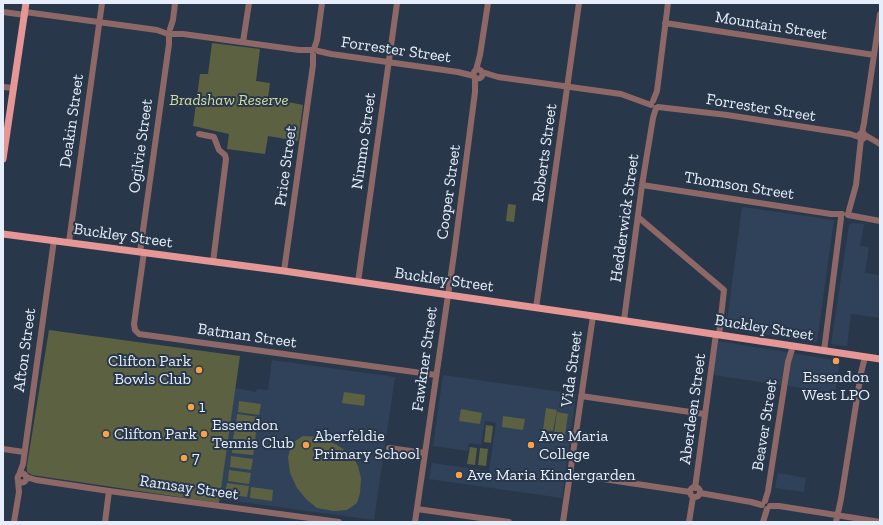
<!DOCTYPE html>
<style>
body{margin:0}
#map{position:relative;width:883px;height:525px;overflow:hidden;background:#29374a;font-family:"Zilla Slab",serif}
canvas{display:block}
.frame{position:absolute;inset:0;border:4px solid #e5eefa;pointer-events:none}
</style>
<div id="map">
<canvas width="883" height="525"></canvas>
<div class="frame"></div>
</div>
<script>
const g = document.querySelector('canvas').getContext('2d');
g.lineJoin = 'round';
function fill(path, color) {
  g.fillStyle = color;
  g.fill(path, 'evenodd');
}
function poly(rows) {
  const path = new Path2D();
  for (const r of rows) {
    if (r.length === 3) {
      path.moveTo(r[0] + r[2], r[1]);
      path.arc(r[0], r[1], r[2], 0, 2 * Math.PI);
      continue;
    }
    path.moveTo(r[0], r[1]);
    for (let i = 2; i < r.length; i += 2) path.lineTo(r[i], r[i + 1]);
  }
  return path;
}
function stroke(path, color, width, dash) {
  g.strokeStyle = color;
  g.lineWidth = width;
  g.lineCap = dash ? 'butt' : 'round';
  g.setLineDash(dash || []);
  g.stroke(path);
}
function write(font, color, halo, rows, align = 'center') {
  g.font = font + ' "Zilla Slab",serif';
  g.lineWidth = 4;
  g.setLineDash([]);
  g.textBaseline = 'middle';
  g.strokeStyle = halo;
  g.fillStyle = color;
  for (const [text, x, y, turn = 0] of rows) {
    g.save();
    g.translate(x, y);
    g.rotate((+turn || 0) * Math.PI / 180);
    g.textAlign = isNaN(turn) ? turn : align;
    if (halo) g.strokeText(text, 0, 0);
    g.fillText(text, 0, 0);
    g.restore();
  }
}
fill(poly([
 [742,207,834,220,817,342,726,329],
 [852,223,864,224,860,246,869,247,865,273,880,275,880,318,851,314,847,346,831,344,849,225],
 [718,341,840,361,835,393,713,375],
 [272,360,395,377,374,520,219,499,235,388,256,392,257,389,268,390],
 [443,375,576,394,562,498,429,479,432,463,489,471,496,423,485,421,481,445,469,443,468,451,433,446],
 [778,473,806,478,804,492,775,488]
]), '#304259');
fill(poly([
 [212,43,260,49,256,81,270,83,268,98,303,105,298,141,268,136,265,154,227,149,229,134,193,126,200,74,208,74],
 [508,204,516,205,514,222,506,221],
 [49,330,240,356,219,503,32,475,27,472,27,465],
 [344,392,365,395,364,406,342,403],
 [239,401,261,404,259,415,238,412],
 [546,408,557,410,553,431,543,430],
 [461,409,482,413,480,424,459,421],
 [557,412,568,414,565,436,554,434],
 [237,414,259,417,257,428,236,425],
 [503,416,525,419,523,430,502,427],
 [486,425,493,426,491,443,484,442],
 [235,428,256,431,255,442,233,439],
 [303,436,320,437,337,445,352,455,358,466,361,478,360,493,357,503,347,510,334,511,317,508,306,499,297,488,290,473,288,457,292,443],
 [233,442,255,444,253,455,232,453],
 [470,447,477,448,475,465,467,464],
 [480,448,488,449,486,466,478,465],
 [231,456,253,459,251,470,230,467],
 [229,470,251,473,249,484,228,481],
 [227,483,249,486,247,497,225,494],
 [251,487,273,490,272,501,250,498]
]), '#5c6142');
stroke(poly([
 [3,12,25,15],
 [25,12,157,30,168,34],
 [665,23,874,55],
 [170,29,173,20,175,3],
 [173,34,183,34,299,50,312,50],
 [243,42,249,3],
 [314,49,317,40,322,3],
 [318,51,331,54,458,72,474,76],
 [478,74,4.5],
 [476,70,480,55,488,3],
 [482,72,498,77,621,94,651,105],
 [3,87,14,88],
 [653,101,657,91,668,3],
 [658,107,727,115,850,134,859,137],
 [862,136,3],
 [862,133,864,123,880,14],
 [199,134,214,137,219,150,225,155,226,159,213,262],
 [865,135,880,144],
 [642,185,831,214,842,214],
 [848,214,856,185,861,139],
 [848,215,880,221],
 [638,217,724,290,719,335],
 [69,242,102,3],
 [140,252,169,44,169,35],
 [144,252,134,324,135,330,139,334,436,375],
 [284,271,313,65,313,55],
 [358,282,397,3],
 [536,308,579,3],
 [624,320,642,185,653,118,656,108],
 [824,351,841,218],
 [581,396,704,414],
 [389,448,425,453],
 [3,449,24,452],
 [22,478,4.5],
 [570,474,690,492],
 [19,475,23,464,54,240],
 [26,477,36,480,109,491,339,522],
 [695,492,5],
 [695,488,716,334],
 [700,493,751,502,762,505],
 [765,501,768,491,788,362,793,346],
 [770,506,779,506,880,522],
 [417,509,509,522],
 [14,522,19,492,18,481],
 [105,522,109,491],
 [415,522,454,254,475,92,475,78],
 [563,522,593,316],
 [689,522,693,497],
 [763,522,767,509],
 [836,522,841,499,861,373,865,357]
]), '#8e6866', 6);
stroke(poly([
 [3,159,26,3],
 [3,234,284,271,593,316,880,359]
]), '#e49795', 7);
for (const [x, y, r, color] of [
 [836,361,4,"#f8a14a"],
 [199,370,4,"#f8a14a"],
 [191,407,4,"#f8a14a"],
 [106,434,4,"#f8a14a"],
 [204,434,4,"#f8a14a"],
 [306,445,4,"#f8a14a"],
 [531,445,4,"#f8a14a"],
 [184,458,4,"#f8a14a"],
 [459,475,4,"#f8a14a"]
]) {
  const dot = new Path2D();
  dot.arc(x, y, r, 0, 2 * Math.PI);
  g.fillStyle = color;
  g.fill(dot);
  stroke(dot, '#29374a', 1.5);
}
write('16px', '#e5eefa', '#29374a', [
 ["Mountain Street",771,26,9],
 ["Forrester Street",396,50,8],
 ["Forrester Street",761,108,9],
 ["Deakin Street",72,121,-82],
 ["Nimmo Street",364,141,-82],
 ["Ogilvie Street",141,146,-82],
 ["Roberts Street",545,153,-82],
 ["Price Street",286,166,-82],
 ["Thomson Street",739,186,9],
 ["Cooper Street",449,192,-82],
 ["Hedderwick Street",625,218,-82],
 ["Buckley Street",123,236,8],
 ["Buckley Street",444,280,8],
 ["Buckley Street",764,328,9],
 ["Batman Street",247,336,8],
 ["Afton Street",25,350,-82],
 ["Fawkner Street",425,359,-82],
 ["Vida Street",572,369,-82],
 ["Aberdeen Street",693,409,-82],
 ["Beaver Street",765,425,-81],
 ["Ramsay Street",189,488,8]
]);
write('italic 16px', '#d3dda1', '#29374a', [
 ["Bradshaw Reserve",229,100]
]);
write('16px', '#e5eefa', '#29374a', [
 ["Clifton Park",191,361,"right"],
 ["Bowls Club",191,379,"right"],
 ["Essendon",836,377,"center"],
 ["West LPO",836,395,"center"],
 ["1",199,407],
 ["Essendon",212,425],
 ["Tennis Club",212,443],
 ["Clifton Park",114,434],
 ["Aberfeldie",314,436],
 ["Primary School",314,454],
 ["Ave Maria",539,436],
 ["College",539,454],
 ["7",192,458],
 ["Ave Maria Kindergarden",467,475]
], 'left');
</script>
